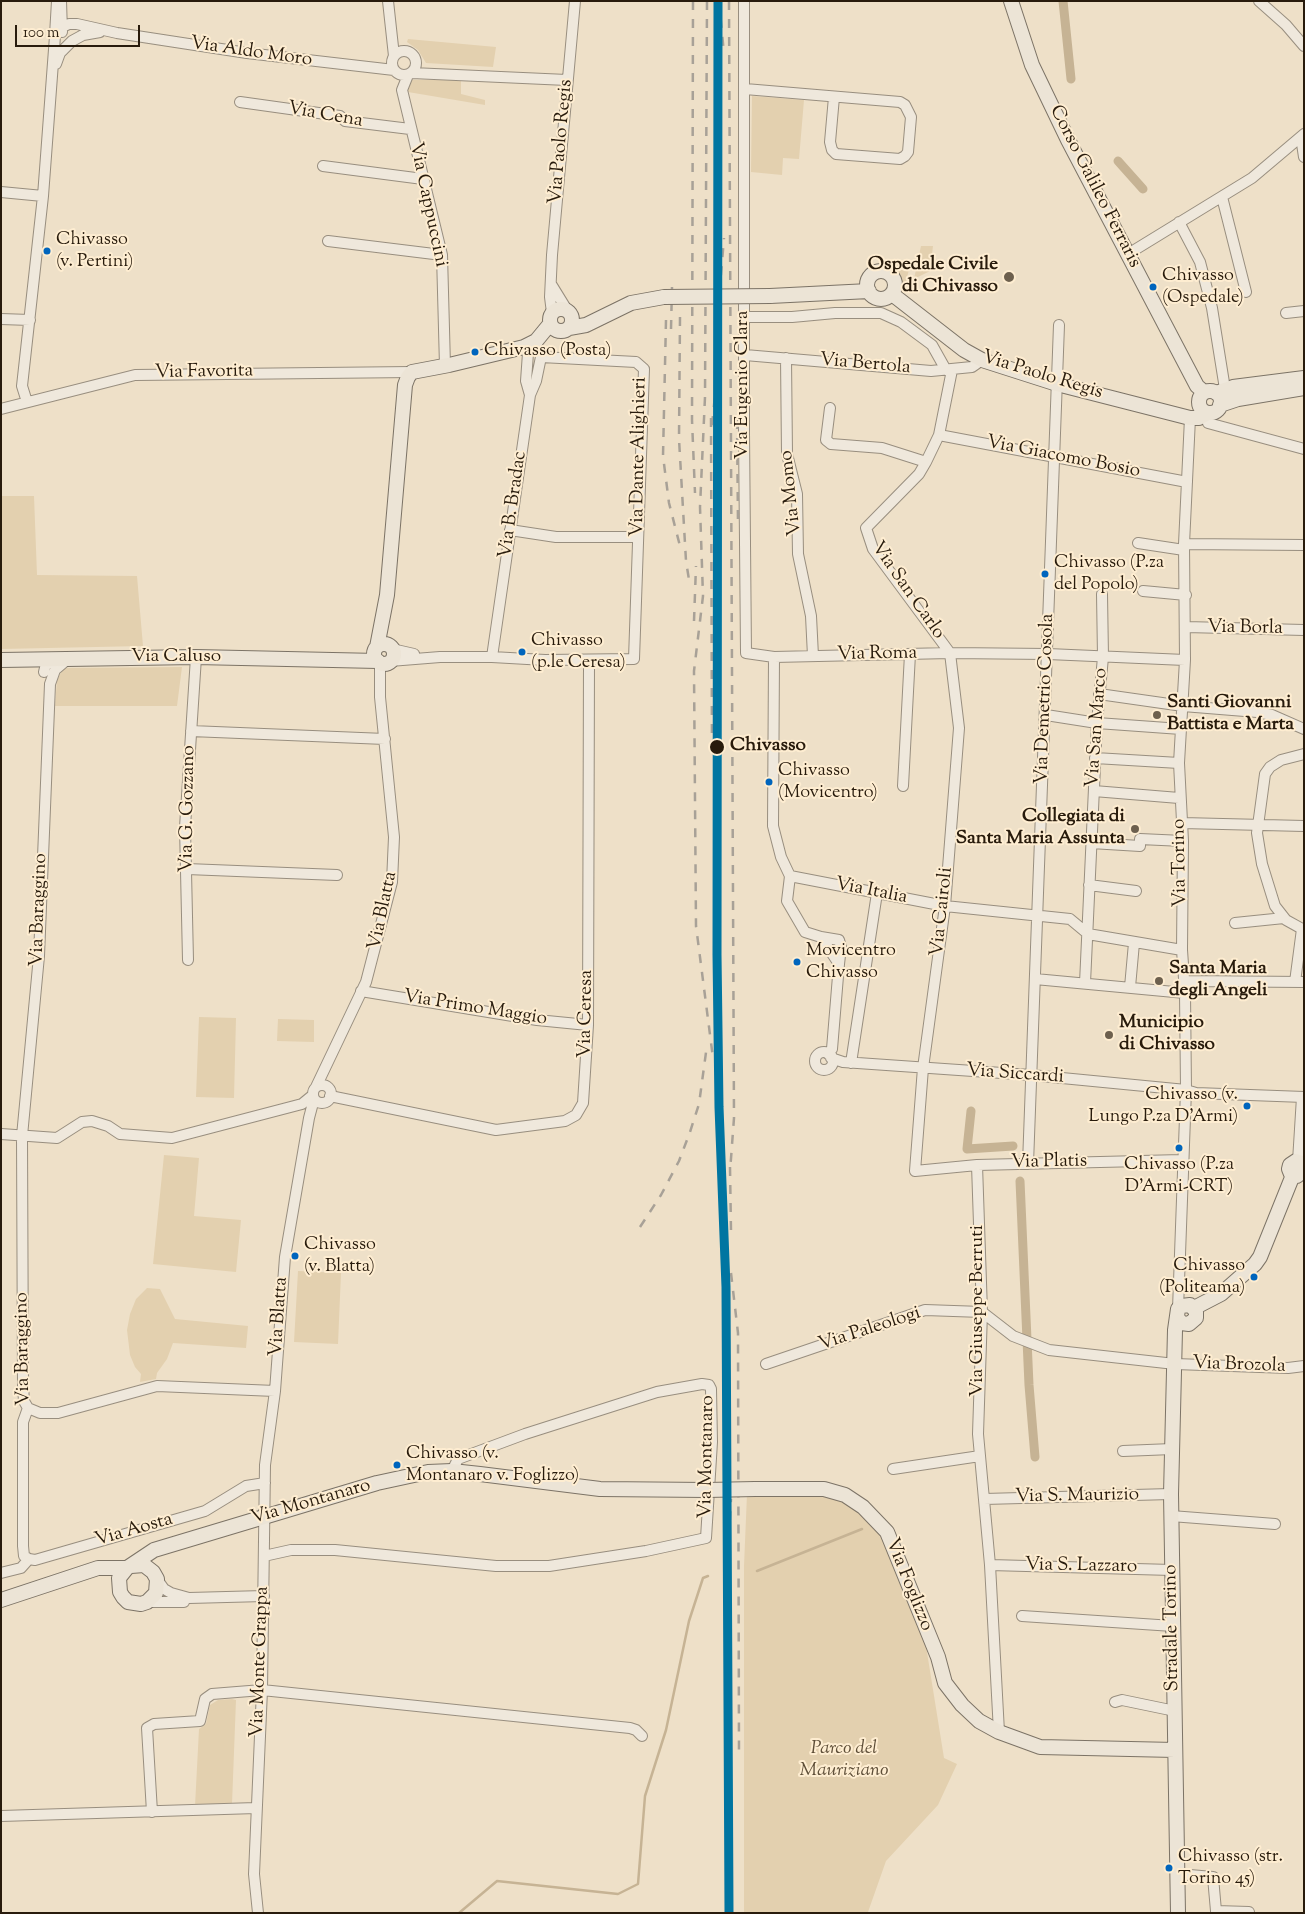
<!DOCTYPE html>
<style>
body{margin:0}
#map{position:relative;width:1305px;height:1914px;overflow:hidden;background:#eee0c8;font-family:"Sorts Mill Goudy",serif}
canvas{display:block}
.frame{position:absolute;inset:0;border:2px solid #281b0c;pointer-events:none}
.scale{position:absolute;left:15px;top:25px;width:125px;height:22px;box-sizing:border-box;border:2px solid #281b0c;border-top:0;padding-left:6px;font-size:15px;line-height:18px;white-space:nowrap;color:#281b0c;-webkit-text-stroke:4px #feedd1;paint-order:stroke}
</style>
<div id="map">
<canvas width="1305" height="1914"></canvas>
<div class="frame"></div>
<div class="scale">100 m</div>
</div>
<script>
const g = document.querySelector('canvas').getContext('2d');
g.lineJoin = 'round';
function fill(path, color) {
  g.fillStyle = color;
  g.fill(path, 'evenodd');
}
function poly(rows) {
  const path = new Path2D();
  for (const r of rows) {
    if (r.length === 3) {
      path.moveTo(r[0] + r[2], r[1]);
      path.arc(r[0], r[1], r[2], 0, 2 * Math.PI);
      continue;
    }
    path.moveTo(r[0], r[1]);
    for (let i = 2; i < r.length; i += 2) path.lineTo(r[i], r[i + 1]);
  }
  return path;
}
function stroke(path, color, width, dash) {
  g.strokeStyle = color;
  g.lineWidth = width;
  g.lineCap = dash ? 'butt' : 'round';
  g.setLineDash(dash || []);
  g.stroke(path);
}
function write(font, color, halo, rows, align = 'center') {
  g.font = font + ' "Sorts Mill Goudy",serif';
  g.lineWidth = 4;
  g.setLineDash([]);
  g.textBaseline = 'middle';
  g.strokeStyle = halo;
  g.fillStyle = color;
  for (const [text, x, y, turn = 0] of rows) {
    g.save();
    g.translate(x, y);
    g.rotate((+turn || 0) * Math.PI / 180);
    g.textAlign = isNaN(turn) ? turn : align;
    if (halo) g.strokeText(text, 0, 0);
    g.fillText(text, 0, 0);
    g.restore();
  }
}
fill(poly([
 [408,39,496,47,493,67,426,63,418,50,407,42],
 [408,80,461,80,461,94,485,100,485,105,408,92],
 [752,96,804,100,799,159,783,158,782,175,751,172],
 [921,246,933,246,930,271,914,279],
 [911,262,903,293,899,291,897,277,893,272,880,267,869,271,873,266],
 [1,496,34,496,37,575,137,576,143,646,1,649],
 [182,667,177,706,55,706,57,680,63,669,67,668],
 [199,1017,236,1018,234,1098,196,1097],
 [278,1019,314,1020,314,1042,277,1041],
 [164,1155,199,1158,194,1216,241,1220,236,1272,153,1264],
 [298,1271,341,1273,338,1344,294,1342],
 [147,1288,160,1289,175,1319,248,1326,246,1348,173,1343,167,1359,157,1373,156,1379,140,1382,141,1374,135,1367,130,1355,127,1330,130,1314,136,1299],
 [815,1491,851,1502,881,1533,926,1646,944,1758,957,1764,938,1805,886,1861,868,1912,744,1913,744,1566,747,1494],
 [232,1699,236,1700,232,1804,195,1806,199,1729,206,1724,210,1705,218,1700]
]), '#e3d0af');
stroke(poly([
 [757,1571,862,1529],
 [459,1913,497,1881,618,1894,638,1884,645,1796,666,1730,689,1621,703,1578,708,1576]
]), '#c6b394', 2.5);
stroke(poly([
 [1063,1,1071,79],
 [1118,161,1143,189],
 [971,1111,967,1149,1013,1146],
 [1020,1181,1029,1385,1035,1457]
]), '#c6b394', 9);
const minor = poly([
 [61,1,62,32],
 [388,1,394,56],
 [744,1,744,432,746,653,774,657,950,653,1048,654,1185,660],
 [1259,1,1286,25,1304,46],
 [55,35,57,1],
 [404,63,12],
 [56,64,60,53,72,41,83,35,100,32],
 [412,73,567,80],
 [408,75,402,90,442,255,445,366],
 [745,89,900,102,905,105,911,117,908,152,905,156,900,159,836,154,832,150,830,142,834,97],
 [240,102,340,116,345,121,410,129],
 [1301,137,1304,157],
 [323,166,423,179],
 [1,192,43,196],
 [1222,197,1246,292],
 [1179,222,1200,262,1212,308,1225,389],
 [328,241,442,255],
 [1128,254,1252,178,1304,134],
 [551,284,567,310],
 [552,313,550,297,552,255,575,1],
 [1286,313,1304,311],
 [744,317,792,317,835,313,881,313,901,322,932,345,946,370],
 [1,319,30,320],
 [745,355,931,371,972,367,982,360],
 [786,358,787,454,797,494,798,554,811,616,813,656],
 [952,370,939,435,926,462,919,474,866,528,873,549,950,653,959,728,945,906,923,1068,915,1171,977,1165,1182,1160],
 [27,402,22,386,43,196,55,36,58,29,69,24,77,24,117,33,247,53,394,70],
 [830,408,826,440,831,444,882,448,926,462],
 [1,409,135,375,412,372],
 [1208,423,1304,449],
 [939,435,1187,482],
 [510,530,556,537,638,537],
 [1138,543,1184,550],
 [1184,544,1304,545],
 [1143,591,1186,595],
 [1186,627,1304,630],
 [392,649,414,654],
 [492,657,530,395,526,381,528,353],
 [774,657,773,826,781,857,790,876,945,906,1070,919,1088,934],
 [390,661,440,657,492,657,545,660,634,659,644,369,636,362,541,357,536,381,530,395],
 [44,672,47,659,49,663],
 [1099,694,1183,706,1257,712,1272,715,1304,729],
 [1046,715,1097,723,1181,729],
 [191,731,385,739],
 [1304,754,1281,760,1270,767,1265,774,1257,833,1262,864,1275,906,1286,920,1304,930],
 [1095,758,1179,763],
 [903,786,910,654],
 [1094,791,1179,798],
 [1182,823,1304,826],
 [1091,843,1140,846,1140,839,1183,841],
 [187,869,337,875],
 [790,876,787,901,805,932,821,937,839,964,832,1049,828,1054],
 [1089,885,1136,891],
 [1235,923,1284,918],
 [1088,934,1182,950],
 [821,937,839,940,841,947,839,964],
 [188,960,185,827,196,657],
 [1035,979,1185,993],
 [1184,981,1304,982],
 [1295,982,1302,929],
 [1085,983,1097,723,1103,657,1102,594],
 [1130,987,1134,943],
 [361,991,537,1020,588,1025],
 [824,1061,9],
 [831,1058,843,1062,1031,1075,1186,1090,1196,1093,1304,1097],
 [851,1063,877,893],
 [322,1094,9],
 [316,1087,366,982,392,882,394,837,380,697,380,663],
 [330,1096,496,1130,565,1121,576,1115,583,1103,588,1025,589,660],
 [1,1134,57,1138,82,1122,92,1121,108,1126,120,1134,172,1138,302,1104,313,1095],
 [1298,1161,1302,1097],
 [1028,1164,1059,325],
 [977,1165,982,1312,978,1434,990,1565,999,1732],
 [1178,1309,1186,1090,1185,993,1182,950,1183,841,1179,763,1185,660,1184,544,1190,418],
 [766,1364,925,1310,982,1312,1013,1336,1049,1350,1175,1364,1288,1368,1304,1366],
 [28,1408,24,1401,23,1386,22,1136,39,956,50,684,55,670,68,659],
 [28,1408,40,1413,58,1413,157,1386,275,1391],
 [28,1408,23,1422,23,1546,24,1556,29,1559],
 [1123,1451,1172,1449],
 [893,1469,980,1456],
 [984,1499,1171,1494],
 [1171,1516,1275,1524],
 [264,1556,291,1550,335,1550,496,1566,549,1566,646,1551,706,1538,712,1442,711,1389,709,1385,702,1384,657,1392,525,1434,458,1459,452,1471],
 [990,1565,1172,1570],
 [1,1573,21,1568,29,1559,35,1560,205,1511,246,1486,265,1483],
 [157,1579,164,1589,171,1593,189,1598,264,1596],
 [147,1602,184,1602],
 [1022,1616,1173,1626],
 [1115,1702,1122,1700,1175,1711],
 [152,1812,147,1728,154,1724,200,1721,205,1699,212,1694,262,1690,630,1728,636,1730,642,1736],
 [1,1816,256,1808],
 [1178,1874,1213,1877,1216,1911,1249,1912],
 [258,1913,254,1874,262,1690,265,1465,275,1391,285,1257,309,1118,314,1099]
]);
const major = poly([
 [1011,1,1032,65,1068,140,1197,386,1204,392],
 [881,285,14],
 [892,294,964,350,982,360,1057,384,1190,418,1199,418,1208,413],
 [770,296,869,291],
 [561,320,11],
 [569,328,586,325,631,303,664,297],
 [1210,402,11],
 [1216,393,1233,387,1304,378],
 [1220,405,1238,399,1304,388],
 [384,654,10],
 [377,647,387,595,405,385,408,377,412,372,449,365,524,347,536,341,550,324],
 [1,660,196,657,378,661],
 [1304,1168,1301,1163,1296,1161,1290,1165,1289,1169,1291,1174,1297,1176,1304,1170],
 [1194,1308,1221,1294,1255,1264,1260,1257,1293,1175],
 [1177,1317,1181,1323,1189,1324,1196,1318,1196,1311,1190,1305,1181,1306,1178,1309,1175,1330,1171,1494,1178,1913],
 [755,1489,824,1489,845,1495,863,1507,887,1532,938,1657,945,1683,962,1705,979,1721,999,1732,1040,1747,1175,1750],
 [131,1566,144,1565,153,1572,157,1579,156,1593,147,1602,141,1604,128,1602,123,1597,120,1592,119,1578,127,1568,154,1550,377,1483,428,1472,452,1471,480,1474,600,1489,707,1490],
 [1,1600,98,1568,127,1568]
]);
stroke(minor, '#988e7f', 12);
stroke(major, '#7c7366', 16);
stroke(minor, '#efe8dc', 10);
stroke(major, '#ece4d6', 14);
stroke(poly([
 [693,1,692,420,695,493],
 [707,1,705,397,700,507,703,596,694,671,696,926,713,1058],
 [719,1,724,54],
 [729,1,734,1118,730,1172],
 [718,311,724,238],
 [680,317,679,439,686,561,690,586],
 [666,320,663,456,669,503,681,550],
 [671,329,672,287],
 [711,418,712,753],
 [737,420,738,525],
 [712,425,719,356],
 [694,621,696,566],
 [730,1167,731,1231],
 [640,1227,661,1195,679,1161,690,1132,699,1104,707,1045],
 [731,1273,738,1333,739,1756],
 [728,1556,731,1499]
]), '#a8a197', 2.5, [9, 9]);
const majorBridge = poly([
 [664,297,770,296],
 [707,1490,755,1489]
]);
stroke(majorBridge, '#7c7366', 16, []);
stroke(majorBridge, '#ece4d6', 14);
stroke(poly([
 [718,1,717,954,719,1107,726,1287,729,1913]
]), '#0075a1', 9);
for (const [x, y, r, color] of [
 [47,251,4.5,"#0065bd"],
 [1009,277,6,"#6d604e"],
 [1153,287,4.5,"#0065bd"],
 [475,352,4.5,"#0065bd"],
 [1045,574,4.5,"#0065bd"],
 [522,652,4.5,"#0065bd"],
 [1157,715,5,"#6d604e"],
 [717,747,8,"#281b0c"],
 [769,782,4.5,"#0065bd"],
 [1135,829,5,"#6d604e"],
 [797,962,4.5,"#0065bd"],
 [1159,981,5,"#6d604e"],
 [1109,1035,5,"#6d604e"],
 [1247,1106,4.5,"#0065bd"],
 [1179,1148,4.5,"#0065bd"],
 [295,1256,4.5,"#0065bd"],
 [1254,1277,4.5,"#0065bd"],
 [397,1465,4.5,"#0065bd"],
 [1169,1868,4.5,"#0065bd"]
]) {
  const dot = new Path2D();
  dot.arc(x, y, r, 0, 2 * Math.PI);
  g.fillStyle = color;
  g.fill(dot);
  stroke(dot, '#feedd1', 2);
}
write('18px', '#281b0c', '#feedd1', [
 ["Chivasso",56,241],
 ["(v. Pertini)",56,263],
 ["Chivasso",1162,277],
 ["(Ospedale)",1162,299],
 ["Chivasso (Posta)",484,352],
 ["Chivasso (P.za",1054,564],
 ["del Popolo)",1054,586],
 ["Chivasso",531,642],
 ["(p.le Ceresa)",531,664],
 ["Chivasso",778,772],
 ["(Movicentro)",778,794],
 ["Movicentro",806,952],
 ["Chivasso",806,974],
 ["Chivasso (v.",1238,1096,"right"],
 ["Lungo P.za D'Armi)",1238,1118,"right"],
 ["Chivasso (P.za",1179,1166,"center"],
 ["D'Armi-CRT)",1179,1188,"center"],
 ["Chivasso",304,1246],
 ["(v. Blatta)",304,1268],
 ["Chivasso",1245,1267,"right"],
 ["(Politeama)",1245,1289,"right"],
 ["Chivasso (v.",406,1455],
 ["Montanaro v. Foglizzo)",406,1477],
 ["Chivasso (str.",1178,1858],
 ["Torino 45)",1178,1880]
], 'left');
write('19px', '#281b0c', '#feedd1', [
 ["Via Aldo Moro",251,53,8],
 ["Via Cena",325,116,10],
 ["Via Paolo Regis",562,142,-85],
 ["Corso Galileo Ferraris",1094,187,63],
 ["Via Cappuccini",427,205,78],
 ["Via Bertola",865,365,5],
 ["Via Favorita",204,373,-1],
 ["Via Paolo Regis",1042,376,17],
 ["Via Eugenio Clara",744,385,-90],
 ["Via Dante Alighieri",640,457,-89],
 ["Via Giacomo Bosio",1063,458,11],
 ["Via Momo",792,493,-96],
 ["Via B. Bradac",514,505,-82],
 ["Via San Carlo",907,591,55],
 ["Via Borla",1245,629,1],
 ["Via Roma",877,655,-1],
 ["Via Caluso",176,658],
 ["Via Demetrio Cosola",1046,699,-88],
 ["Via San Marco",1098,728,-86],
 ["Via G. Gozzano",189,809,-89],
 ["Via Torino",1181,863,-91],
 ["Via Italia",871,892,11],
 ["Via Baraggino",40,910,-88],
 ["Via Blatta",384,911,-78],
 ["Via Cairoli",943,912,-84],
 ["Via Primo Maggio",475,1009,9],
 ["Via Ceresa",587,1014,-89],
 ["Via Siccardi",1015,1075,4],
 ["Via Platis",1049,1163,-1],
 ["Via Giuseppe Berruti",979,1311,-90],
 ["Via Blatta",280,1317,-86],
 ["Via Paleologi",870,1330,-18],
 ["Via Baraggino",24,1349,-91],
 ["Via Brozola",1239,1366,2],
 ["Via Montanaro",708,1457,-89],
 ["Via S. Maurizio",1077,1497,-1],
 ["Via Montanaro",311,1503,-16],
 ["Via Aosta",134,1531,-16],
 ["Via S. Lazzaro",1081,1567,1],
 ["Via Foglizzo",908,1585,68],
 ["Stradale Torino",1173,1628,-91],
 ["Via Monte Grappa",261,1662,-88]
]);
write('bold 19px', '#281b0c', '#feedd1', [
 ["Ospedale Civile",998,266,"right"],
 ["di Chivasso",998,288,"right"],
 ["Santi Giovanni",1167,704],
 ["Battista e Marta",1167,726],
 ["Collegiata di",1125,818,"right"],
 ["Santa Maria Assunta",1125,840,"right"],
 ["Santa Maria",1169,970],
 ["degli Angeli",1169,992],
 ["Municipio",1119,1024],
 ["di Chivasso",1119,1046]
], 'left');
write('bold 19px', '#281b0c', '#feedd1', [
 ["Chivasso",730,747]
], 'left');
write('italic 19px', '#5d4d37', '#feedd1', [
 ["Parco del",844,1750],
 ["Mauriziano",844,1772]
]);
</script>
